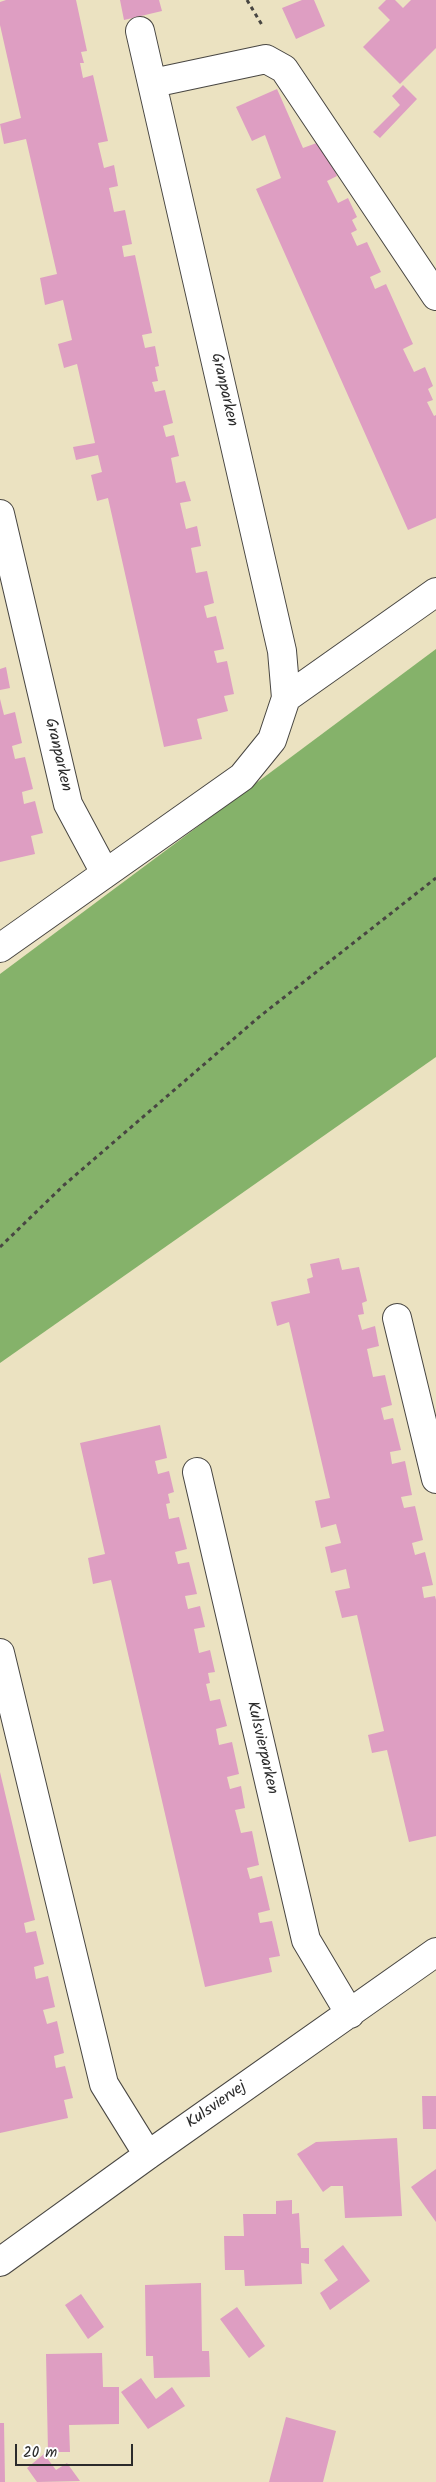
<!DOCTYPE html>
<style>
body{margin:0}
#map{position:relative;width:436px;height:2482px;overflow:hidden;background:#ebe2c1;font-family:Kalam,sans-serif}
canvas{display:block}
.scale{position:absolute;left:15px;top:2444px;width:118px;height:22px;box-sizing:border-box;border:2px solid #2b2b2b;border-top:0;padding-left:6px;font-size:15px;line-height:18px;white-space:nowrap;color:#2b2b2b;-webkit-text-stroke:4px #fff;paint-order:stroke}
</style>
<div id="map">
<canvas width="436" height="2482"></canvas>
<div class="scale">20 m</div>
</div>
<script>
const g = document.querySelector('canvas').getContext('2d');
g.lineJoin = 'round';
function fill(path, color) {
  g.fillStyle = color;
  g.fill(path, 'evenodd');
}
function poly(rows) {
  const path = new Path2D();
  for (const r of rows) {
    path.moveTo(r[0], r[1]);
    for (let i = 2; i < r.length; i += 2) path.lineTo(r[i], r[i + 1]);
  }
  return path;
}
function stroke(path, color, width, dash) {
  g.strokeStyle = color;
  g.lineWidth = width;
  g.lineCap = dash ? 'butt' : 'round';
  g.setLineDash(dash || []);
  g.stroke(path);
}
function write(font, color, halo, rows, align = 'center') {
  g.font = font + ' Kalam,sans-serif';
  g.lineWidth = 4;
  g.setLineDash([]);
  g.textBaseline = 'middle';
  g.strokeStyle = halo;
  g.fillStyle = color;
  for (const [text, x, y, turn = 0] of rows) {
    g.save();
    g.translate(x, y);
    g.rotate((+turn || 0) * Math.PI / 180);
    g.textAlign = isNaN(turn) ? turn : align;
    if (halo) g.strokeText(text, 0, 0);
    g.fillText(text, 0, 0);
    g.restore();
  }
}
fill(poly([
 [436,649,436,1057,0,1363,0,974]
]), '#85b26a');
fill(poly([
 [6,0,76,0,87,51,81,52,84,63,80,63,83,78,93,75,108,141,98,143,104,168,114,165,118,186,109,188,114,212,125,210,132,244,122,246,124,257,135,255,152,333,142,335,145,348,155,346,159,366,155,367,158,381,152,382,155,392,165,390,173,423,163,426,166,437,174,435,179,456,171,458,176,483,185,481,191,501,180,503,186,529,197,526,201,546,191,548,196,573,207,571,214,603,204,606,207,618,216,616,224,649,214,651,217,663,227,661,234,694,224,696,228,711,197,719,202,739,164,747,108,498,97,501,91,475,102,472,98,455,76,460,73,447,95,443,77,364,64,368,58,344,72,340,63,300,45,305,40,278,57,274,26,139,4,144,0,124,21,118,0,25,0,2],
 [120,0,159,0,162,11,124,20],
 [302,0,314,0,325,26,296,39,282,8],
 [386,0,395,0,403,8,411,0,436,0,436,48,400,84,363,47,390,20,378,8],
 [403,85,417,99,380,138,373,132,400,105,392,96],
 [277,89,303,148,322,141,337,176,327,181,338,203,348,198,357,217,352,220,357,230,351,233,357,246,367,242,381,272,370,277,375,289,386,284,413,344,403,349,414,372,425,367,433,386,428,389,433,400,427,402,434,416,436,415,436,518,408,530,256,189,281,178,265,135,252,141,236,107],
 [6,667,10,688,0,690,0,669],
 [0,699,4,715,15,712,22,743,12,746,15,759,25,757,33,789,22,792,24,804,35,801,43,833,31,836,35,854,0,862],
 [339,1258,342,1270,359,1267,367,1301,362,1303,364,1314,358,1315,362,1330,375,1326,379,1346,367,1349,373,1377,385,1375,392,1405,381,1408,384,1420,393,1418,401,1450,390,1452,392,1464,405,1461,412,1495,401,1497,404,1508,415,1506,423,1540,412,1543,415,1555,425,1552,433,1585,422,1587,424,1598,435,1596,436,1600,436,1836,409,1842,387,1750,372,1753,368,1735,384,1731,357,1615,342,1618,335,1591,350,1588,346,1569,331,1573,325,1547,341,1543,336,1524,321,1528,315,1501,330,1498,289,1322,277,1326,271,1302,310,1293,307,1279,313,1277,310,1264],
 [160,1425,167,1458,155,1461,158,1474,169,1471,174,1492,168,1494,170,1503,166,1504,169,1519,179,1517,187,1549,175,1552,178,1564,189,1562,197,1594,185,1596,188,1609,200,1606,205,1627,194,1629,199,1653,210,1650,215,1672,208,1673,210,1683,206,1684,210,1701,220,1699,227,1726,216,1729,219,1745,232,1742,239,1774,227,1777,230,1789,241,1786,245,1808,235,1810,241,1833,252,1831,259,1865,247,1868,250,1879,262,1876,270,1910,258,1913,260,1923,272,1921,280,1956,269,1958,272,1972,205,1987,111,1580,93,1584,88,1558,105,1554,80,1443],
 [0,1772,35,1920,24,1923,26,1933,36,1931,44,1964,34,1967,36,1979,48,1976,55,2007,43,2010,47,2024,57,2021,64,2053,54,2056,56,2068,65,2066,73,2098,64,2100,68,2118,0,2133],
 [422,2096,436,2096,436,2129,423,2129],
 [397,2138,402,2216,345,2218,343,2186,331,2186,323,2192,297,2154,316,2142],
 [436,2169,436,2222,411,2187],
 [292,2200,292,2214,299,2213,301,2248,309,2248,309,2264,301,2263,302,2284,245,2286,244,2270,225,2270,224,2236,244,2236,243,2214,276,2214,276,2201],
 [343,2245,370,2281,330,2310,320,2293,338,2280,324,2260],
 [201,2283,202,2351,209,2351,210,2377,154,2378,153,2356,146,2356,145,2285],
 [81,2294,104,2327,88,2339,65,2305],
 [237,2307,265,2346,249,2358,220,2319],
 [102,2353,103,2387,119,2387,119,2424,69,2425,70,2452,48,2452,46,2354],
 [141,2378,156,2399,172,2387,185,2406,148,2429,121,2392],
 [286,2417,336,2431,323,2482,269,2482],
 [0,2423,4,2423,5,2482,0,2482],
 [44,2454,56,2470,67,2463,80,2481,37,2482,27,2468]
]), '#de9ec2');
const minor = poly([
 [153,83,266,59,284,69,436,296],
 [0,514,68,804,105,873],
 [286,698,436,592],
 [0,948,242,777,272,740,286,698,282,651,140,31],
 [397,1318,436,1479],
 [197,1472,306,1940,350,2014],
 [0,1653,104,2084,148,2155],
 [0,2262,148,2155,436,1952]
]);
stroke(minor, '#484642', 30);
stroke(poly([
 [247,0,262,25],
 [0,1247,64,1185,259,1017,436,878]
]), '#484642', 3, [4, 4]);
stroke(minor, '#fff', 28);
write('16px', '#2b2b2b', '#fff', [
 ["Granparken",223,390,77],
 ["Granparken",57,755,77],
 ["Kulsvierparken",261,1748,77],
 ["Kulsviervej",217,2106,-35]
]);
</script>
